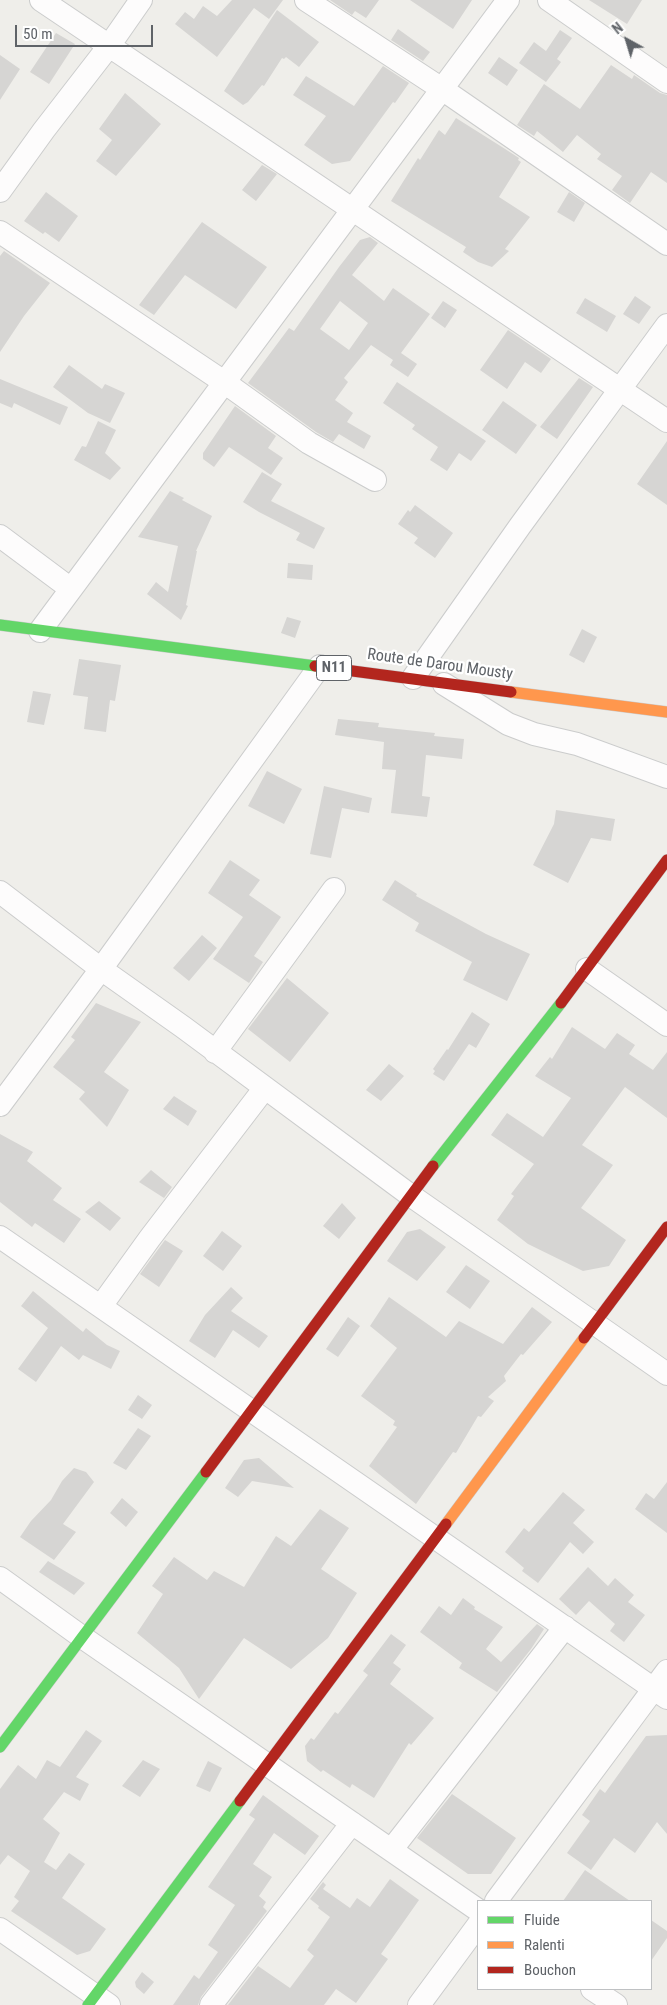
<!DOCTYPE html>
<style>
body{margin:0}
#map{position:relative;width:667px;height:2005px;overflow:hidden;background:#efeeea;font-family:"Roboto Condensed",sans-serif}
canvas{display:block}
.legend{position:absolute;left:477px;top:1900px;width:175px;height:90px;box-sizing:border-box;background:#fff;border:1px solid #bfc1c3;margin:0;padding:6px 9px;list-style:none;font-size:15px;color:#5f6368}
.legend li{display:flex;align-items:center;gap:10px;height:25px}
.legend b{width:25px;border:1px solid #bfc1c3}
.north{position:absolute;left:602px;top:15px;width:50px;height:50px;-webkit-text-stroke:4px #fff;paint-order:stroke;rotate:321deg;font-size:14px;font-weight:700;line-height:20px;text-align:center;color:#5f6368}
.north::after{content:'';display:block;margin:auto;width:18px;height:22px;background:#5f6368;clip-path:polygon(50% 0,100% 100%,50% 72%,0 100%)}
.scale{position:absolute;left:15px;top:25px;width:138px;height:22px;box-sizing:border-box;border:2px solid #5f6368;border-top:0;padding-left:6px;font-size:15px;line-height:18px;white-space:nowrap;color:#5f6368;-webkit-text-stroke:4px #fff;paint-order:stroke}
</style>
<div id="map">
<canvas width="667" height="2005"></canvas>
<ul class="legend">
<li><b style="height:6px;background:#63d668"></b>Fluide</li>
<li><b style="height:6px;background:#ff974d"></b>Ralenti</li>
<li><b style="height:6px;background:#b3261e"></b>Bouchon</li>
</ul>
<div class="north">N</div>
<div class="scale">50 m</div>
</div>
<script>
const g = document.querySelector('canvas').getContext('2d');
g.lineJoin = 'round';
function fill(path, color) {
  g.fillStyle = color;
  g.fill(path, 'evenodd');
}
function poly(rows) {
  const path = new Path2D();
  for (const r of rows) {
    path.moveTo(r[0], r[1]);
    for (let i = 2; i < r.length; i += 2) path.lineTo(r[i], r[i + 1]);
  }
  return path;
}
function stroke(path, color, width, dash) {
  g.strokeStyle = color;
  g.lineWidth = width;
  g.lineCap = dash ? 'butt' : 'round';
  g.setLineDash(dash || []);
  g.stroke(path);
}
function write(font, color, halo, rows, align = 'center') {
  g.font = font + ' "Roboto Condensed",sans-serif';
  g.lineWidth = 4.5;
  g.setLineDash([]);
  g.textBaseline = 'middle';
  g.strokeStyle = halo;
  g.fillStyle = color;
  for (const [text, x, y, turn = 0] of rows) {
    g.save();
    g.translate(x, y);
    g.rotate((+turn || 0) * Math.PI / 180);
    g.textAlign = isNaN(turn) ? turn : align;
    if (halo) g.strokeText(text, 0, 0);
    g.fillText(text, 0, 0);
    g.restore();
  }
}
fill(poly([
 [232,0,283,0,269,19,254,8,217,57,175,24,185,12,194,19,203,6,217,16],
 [330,0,379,0,366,18,355,11,352,15],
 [410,0,472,0,453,29],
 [589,0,642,0,627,24],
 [277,10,319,42,299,67,286,57,284,59,282,58,264,86,262,85,248,102,243,105,224,91],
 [398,29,430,52,423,61,391,40],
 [560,30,572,38,557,59,561,62,546,82,519,63,534,42,546,51],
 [56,33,75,44,49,84,30,72],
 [0,55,20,69,0,100],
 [499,57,518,70,507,86,488,73],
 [611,65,632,79,634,75,660,93,667,95,667,183,651,172,630,203,612,190,622,176,597,159,601,154,577,135,563,152,537,131,534,136,517,125,544,84,580,109],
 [383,66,409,83,395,103,393,102,350,161,332,164,304,145,326,116,293,95,306,76,354,106],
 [125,93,161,124,116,176,96,161,112,140,99,129],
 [456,118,502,147,519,158,518,160,521,162,499,197,530,217,505,249,509,251,492,267,478,262,463,252,466,247,391,201,418,158,420,160,439,130,445,135],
 [262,165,277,174,256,201,242,190],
 [46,192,78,216,59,242,45,232,43,234,24,221],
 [569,192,585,203,574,222,557,212],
 [202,222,267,267,236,309,185,275,154,315,139,305],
 [370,237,378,243,352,275,384,301,393,288,430,314,401,353,417,364,408,377,390,365,393,360,371,345,344,378,348,382,335,400,353,413,347,422,371,436,364,449,339,434,333,442,316,432,248,383,289,328,294,331,339,267,360,240],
 [340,301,368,323,349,350,320,329],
 [4,251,50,283,24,316,0,352,0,256],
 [635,296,651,307,639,324,623,314],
 [585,298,616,316,607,332,576,313],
 [443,301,457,310,445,328,431,318],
 [508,330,551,359,541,373,525,362,507,389,480,370],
 [69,365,102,389,105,384,125,393,110,423,88,413,53,387],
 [579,378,593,387,557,439,540,427],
 [0,379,68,407,60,425,14,403,12,408,0,403],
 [397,382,486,441,471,461,459,453,447,471,430,460,438,447,412,429,415,425,383,403],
 [503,401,537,425,516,454,482,430],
 [235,406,276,436,268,448,283,458,271,475,229,447,214,467,203,459,203,453],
 [98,421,116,430,105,453,121,468,110,480,74,460,82,446,86,447],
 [667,441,667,505,637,484],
 [262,472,282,484,271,501,325,528,314,549,296,540,300,533,259,512,243,502],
 [170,491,184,498,182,500,212,516,196,551,197,551,186,605,188,606,181,620,147,594,156,582,168,592,178,546,138,537],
 [415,505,453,533,435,558,414,543,418,538,398,524,408,510,410,512],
 [288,563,313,565,312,580,287,578],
 [287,617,301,621,295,638,281,633],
 [582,629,597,637,584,663,569,655],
 [79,659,121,665,115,701,110,700,106,732,84,729,88,697,73,695],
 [33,691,51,694,44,725,27,722],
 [338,719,379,723,378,727,435,733,434,736,464,739,462,759,426,755,422,796,430,797,427,817,391,813,396,770,382,769,384,742,335,735],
 [267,771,302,789,284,824,248,806],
 [324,786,372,798,369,813,342,808,331,858,310,854],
 [556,810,615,819,611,841,591,838,568,883,533,865,554,824],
 [230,860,260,880,249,895,281,917,254,956,263,962,249,983,213,959,243,917,208,893],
 [395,880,417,894,416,896,486,934,530,954,507,1001,463,980,472,962,415,931,419,923,382,900],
 [202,935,217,948,189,981,173,968],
 [287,978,329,1013,290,1062,248,1029],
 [96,1003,141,1022,104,1072,129,1090,107,1127,79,1099,85,1092,53,1067,75,1040,71,1037],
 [472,1012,490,1024,476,1048,469,1044,444,1081,433,1074,435,1071,433,1069,447,1049,448,1050],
 [572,1027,605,1049,617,1033,635,1045,629,1054,653,1070,667,1052,667,1118,625,1087,582,1145,613,1165,581,1208,626,1240,609,1266,583,1271,528,1244,497,1220,514,1196,511,1194,534,1164,491,1135,507,1113,543,1137,571,1098,535,1076,550,1057,552,1059],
 [389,1064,404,1076,381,1101,366,1090],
 [174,1096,197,1111,188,1126,163,1109],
 [0,1134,33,1152,27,1161,62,1188,53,1200,81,1219,64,1243,35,1223,32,1227,0,1202],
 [151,1170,172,1187,164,1198,139,1182],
 [99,1201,121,1218,110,1231,85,1212],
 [342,1203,356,1218,339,1239,323,1226],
 [420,1229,446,1247,417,1281,387,1261,407,1232],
 [222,1231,242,1246,223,1271,203,1256],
 [165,1240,183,1251,159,1287,140,1274],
 [466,1265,490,1281,470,1309,446,1292],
 [231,1287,243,1298,231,1311,268,1336,259,1348,233,1330,215,1358,189,1341,205,1315],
 [33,1291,83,1332,86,1328,107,1345,120,1351,111,1369,83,1355,79,1360,61,1346,36,1382,18,1369,48,1328,21,1306],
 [389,1297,446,1337,459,1321,503,1344,532,1307,552,1322,523,1355,521,1354,504,1376,506,1381,488,1397,494,1401,481,1417,478,1416,456,1453,453,1452,416,1504,369,1466,397,1427,393,1425,395,1421,361,1396,397,1348,370,1326],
 [348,1317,360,1326,338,1357,326,1349],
 [138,1395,152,1405,142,1419,128,1410],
 [138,1428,151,1436,126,1470,113,1463],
 [259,1458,294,1488,252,1481,238,1497,225,1488,244,1460],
 [74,1468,86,1472,94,1482,63,1524,76,1532,54,1560,20,1537,31,1521,51,1500,62,1481],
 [667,1482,667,1533,635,1509,646,1493,654,1499],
 [563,1492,585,1510,573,1523,594,1542,583,1554,570,1542,538,1583,522,1571,524,1568,505,1552,524,1528,529,1532],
 [122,1498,138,1512,126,1527,110,1513],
 [320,1509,349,1528,321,1569,357,1593,328,1638,291,1669,244,1638,199,1699,179,1668,137,1633,163,1594,152,1586,174,1557,207,1580,214,1571,244,1587,276,1536,291,1546],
 [48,1561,85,1583,74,1595,39,1572],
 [588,1567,608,1586,615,1578,634,1595,628,1602,645,1615,624,1642,610,1631,615,1624,589,1601,576,1615,559,1599],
 [463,1598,475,1607,474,1609,503,1627,486,1649,501,1662,537,1624,544,1629,531,1649,497,1692,459,1668,462,1663,420,1632,439,1606,451,1615],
 [391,1634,406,1645,393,1663,401,1669,390,1684,434,1718,411,1745,409,1743,374,1798,352,1784,350,1788,323,1770,321,1772,307,1761,305,1746,311,1738,314,1740,335,1712,338,1714,368,1675,363,1671],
 [86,1730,102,1741,76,1777,89,1784,80,1801,64,1792,43,1819,60,1833,44,1862,56,1870,69,1853,85,1864,62,1898,106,1929,90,1951,77,1955,11,1911,19,1901,14,1897,30,1871,8,1855,0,1865,0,1789,18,1765,36,1779,47,1760,60,1767],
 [667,1735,667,1834,657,1822,635,1853,614,1838,591,1870,567,1853,590,1821,582,1815,600,1789,605,1793,646,1736],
 [143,1760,160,1769,140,1797,122,1786],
 [208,1761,222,1768,210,1792,196,1786],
 [452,1794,516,1838,491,1874,468,1874,417,1838],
 [263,1795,319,1836,305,1855,274,1833,253,1864,272,1877,259,1896,266,1902,263,1907,267,1911,201,1997,198,2005,173,2005,194,1975,199,1979,218,1952,208,1945,235,1905,208,1887,255,1819,249,1815],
 [585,1870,630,1901,563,1901],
 [390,1879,419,1900,381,1954,388,1959,356,2003,336,1989,324,2005,228,2005,258,1966,290,1988,314,1956,307,1950,330,1917,318,1908,319,1906,310,1899,323,1882,326,1885,323,1889,350,1908,357,1898,370,1907],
 [651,1920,667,1931,667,1938,651,1961],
 [142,1972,154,1982,144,1994,136,1987,135,1982]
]), '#d6d5d3');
const street = poly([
 [41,0,667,421],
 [306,0,442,89,667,244],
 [549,0,667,82],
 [0,191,44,130,109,46,141,0],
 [0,232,224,382,309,443,375,480],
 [0,536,71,589],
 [40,631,508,0],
 [413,678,520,526,667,325],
 [444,684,508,724,534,734,577,744,667,777],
 [0,892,101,969,183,1027,410,1195,667,1374],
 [587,969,667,1025],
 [215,1052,334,889],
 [0,1105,101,969,320,666],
 [0,1237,667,1698],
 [101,1306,150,1238,264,1089],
 [0,1578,82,1637,478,1910],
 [392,1849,565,1627],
 [496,1901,667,1671],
 [0,1929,109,2005],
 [592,1989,616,2005],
 [211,2005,352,1823],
 [419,2005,478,1925]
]);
const fast = poly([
 [0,625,315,666],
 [433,1166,561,1003],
 [0,1747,206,1472],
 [88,2005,240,1801]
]);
const slow = poly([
 [511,692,667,712],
 [446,1524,584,1338]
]);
const jam = poly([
 [315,666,511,692],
 [561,1003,667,860],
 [584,1338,667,1227],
 [206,1472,433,1166],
 [240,1801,446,1524]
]);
stroke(street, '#cbcccc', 24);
stroke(fast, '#cacacb', 12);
stroke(slow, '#cacacb', 12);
stroke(jam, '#cacacb', 12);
stroke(street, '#fdfcfc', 22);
stroke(fast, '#63d668', 11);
stroke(slow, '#ff974d', 11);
stroke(jam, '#b3261e', 11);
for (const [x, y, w] of [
 [334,668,35]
]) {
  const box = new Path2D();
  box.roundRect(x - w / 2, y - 12.5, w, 25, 4);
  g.fillStyle = '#fff';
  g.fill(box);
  stroke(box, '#5f6368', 1);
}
write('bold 15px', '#5f6368', null, [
 ["N11",334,668]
]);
write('16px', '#5f6368', '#fff', [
 ["Route de Darou Mousty",440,665,8]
]);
</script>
